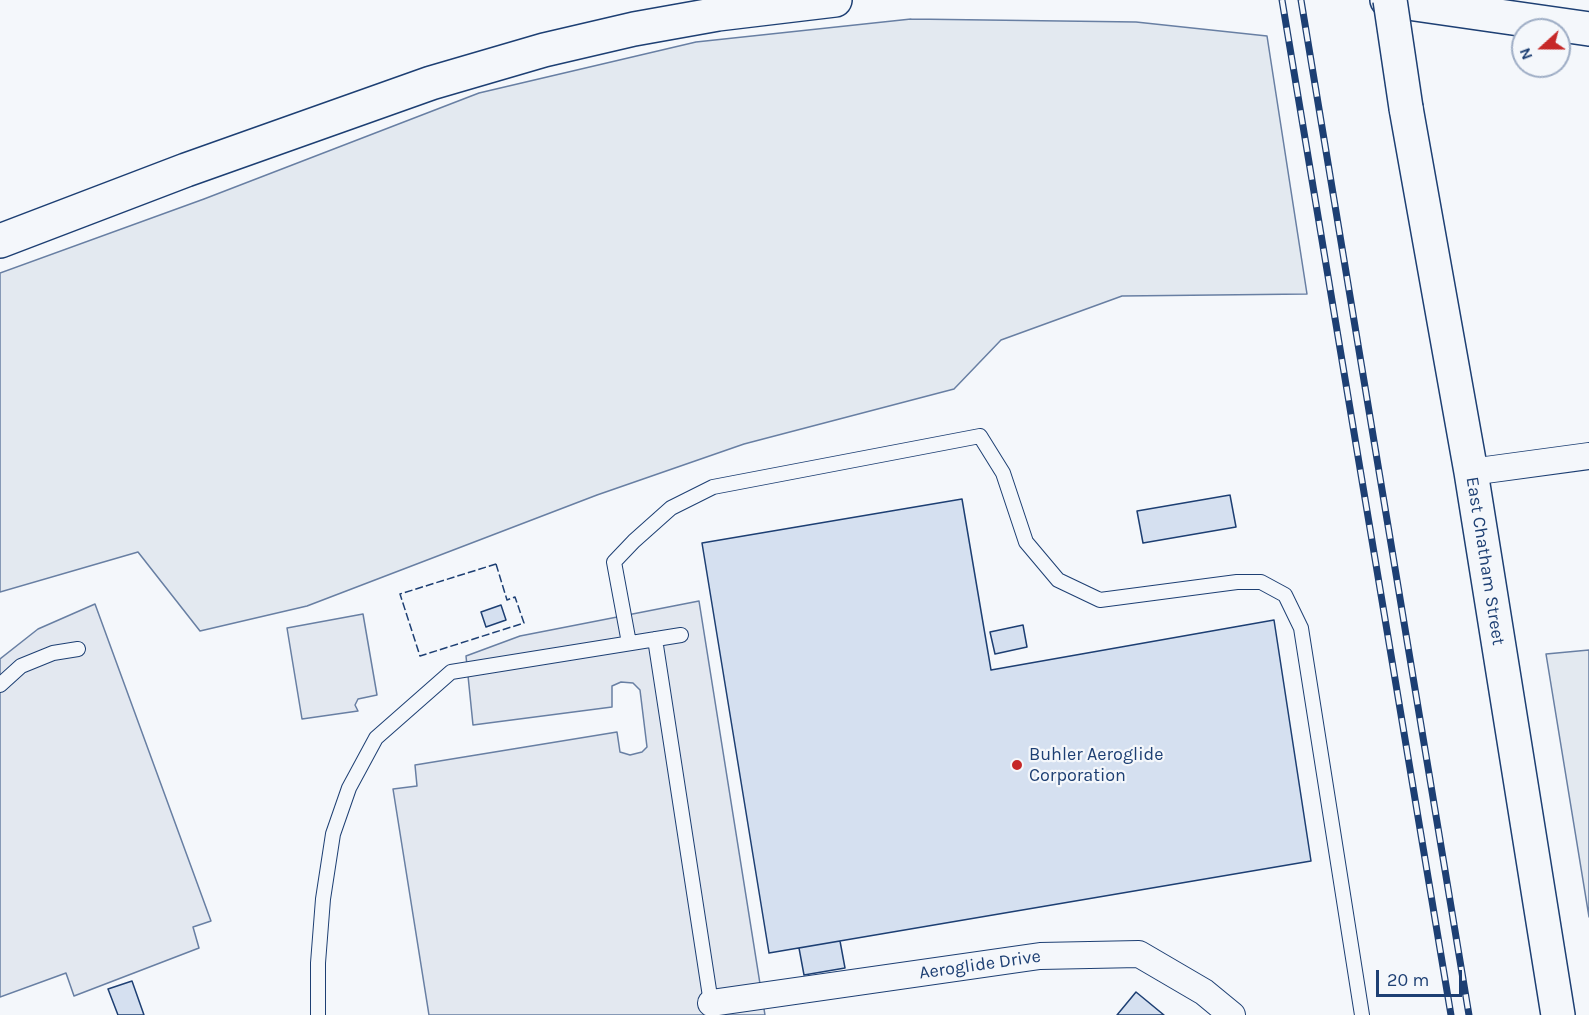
<!DOCTYPE html>
<style>
body{margin:0}
#map{position:relative;width:1589px;height:1015px;overflow:hidden;background:#f4f7fb;font-family:Karla,sans-serif}
canvas{display:block}
.north{position:absolute;left:1511px;top:18px;width:60px;height:60px;box-sizing:border-box;background:#f4f7fb;border:2px solid #9eadc5;border-radius:50%;rotate:249deg;font-size:16px;font-weight:700;line-height:24px;text-align:center;color:#1d3f73}
.north::after{content:'';display:block;margin:auto;width:21px;height:27px;background:#c62828;clip-path:polygon(50% 0,100% 100%,50% 72%,0 100%)}
.scale{position:absolute;left:1376px;top:970px;width:86px;height:27px;box-sizing:border-box;border:3px solid #1d3f73;border-top:0;padding-left:8px;font-size:18px;line-height:21px;white-space:nowrap;color:#1d3f73;-webkit-text-stroke:4px #f4f7fb;paint-order:stroke}
</style>
<div id="map">
<canvas width="1589" height="1015"></canvas>
<div class="north">N</div>
<div class="scale">20 m</div>
</div>
<script>
const g = document.querySelector('canvas').getContext('2d');
g.lineJoin = 'round';
function fill(path, color) {
  g.fillStyle = color;
  g.fill(path, 'evenodd');
}
function poly(rows) {
  const path = new Path2D();
  for (const r of rows) {
    path.moveTo(r[0], r[1]);
    for (let i = 2; i < r.length; i += 2) path.lineTo(r[i], r[i + 1]);
  }
  return path;
}
function stroke(path, color, width, dash) {
  g.strokeStyle = color;
  g.lineWidth = width;
  g.lineCap = dash ? 'butt' : 'round';
  g.setLineDash(dash || []);
  g.stroke(path);
}
function write(font, color, halo, rows, align = 'center') {
  g.font = font + ' Karla,sans-serif';
  g.lineWidth = 4.5;
  g.setLineDash([]);
  g.textBaseline = 'middle';
  g.strokeStyle = halo;
  g.fillStyle = color;
  for (const [text, x, y, turn = 0] of rows) {
    g.save();
    g.translate(x, y);
    g.rotate((+turn || 0) * Math.PI / 180);
    g.textAlign = isNaN(turn) ? turn : align;
    if (halo) g.strokeText(text, 0, 0);
    g.fillText(text, 0, 0);
    g.restore();
  }
}
const green = poly([
 [911,19,1136,22,1267,36,1307,294,1122,296,1001,340,954,389,744,444,597,495,307,606,200,631,138,552,0,592,0,273,204,199,479,93,696,42,911,19],
 [1589,650,1589,917,1546,654,1589,650]
]);
fill(green, '#e3e9f0');
stroke(green, '#687fa3', 1.5);
const parking = poly([
 [699,601,765,1015,429,1015,393,789,417,786,415,765,617,732,620,752,630,755,642,752,647,747,640,690,633,683,621,682,612,686,612,707,473,725,466,656,520,636,699,601],
 [95,604,211,921,193,927,199,948,74,996,66,973,0,997,0,659,38,629,95,604],
 [363,614,377,695,358,699,355,705,358,711,302,719,287,628,363,614]
]);
fill(parking, '#e3e8f0');
stroke(parking, '#687fa3', 1.5);
const building = poly([
 [1230,495,1236,527,1143,543,1137,511,1230,495],
 [962,499,991,670,1274,620,1311,861,769,953,702,543,962,499],
 [501,605,506,620,486,627,481,612,501,605],
 [1023,625,1027,647,995,654,990,632,1023,625],
 [840,941,845,968,804,975,799,948,840,941],
 [132,981,144,1015,118,1015,108,989,132,981],
 [1136,992,1164,1015,1117,1015,1136,992]
]);
fill(building, '#d5e0f0');
stroke(building, '#1d3f73', 1.5);
const service = poly([
 [655,639,711,1003],
 [629,643,614,562,634,541,671,508,713,487,980,436,1003,473,1026,542,1058,580,1100,600,1237,582,1261,582,1285,595,1301,628,1362,1015],
 [0,685,21,666,53,653,78,649],
 [318,1015,318,963,323,899,333,834,349,788,376,738,451,672,681,635]
]);
const minor = poly([
 [1471,472,1589,456],
 [711,1003,1040,956,1139,954,1204,992,1232,1015]
]);
const primary = poly([
 [1406,108,1471,472,1558,1015]
]);
const motorway = poly([
 [1387,0,1589,29],
 [0,241,186,170,431,83,544,50,634,29,718,14,835,0]
]);
stroke(service, '#1d3f73', 16);
stroke(minor, '#1d3f73', 28);
stroke(primary, '#1d3f73', 36);
stroke(motorway, '#1d3f73', 36);
stroke(service, '#f4f7fb', 14);
stroke(minor, '#f4f7fb', 26);
stroke(primary, '#f4f7fb', 33);
stroke(motorway, '#f4f7fb', 33);
const rail = poly([
 [1282,0,1451,1015],
 [1301,0,1469,1015]
]);
stroke(rail, '#1d3f73', 7);
stroke(rail, '#f4f7fb', 4.5, [14]);
const primaryBridge = poly([
 [1390,0,1406,108]
]);
stroke(primaryBridge, '#1d3f73', 36, []);
stroke(primaryBridge, '#f4f7fb', 33);
stroke(poly([
 [496,564,507,600,515,597,524,623,420,656,400,594,496,564]
]), '#1d3f73', 1.5, [8, 3]);
for (const [x, y, r, color] of [
 [1017,765,6,"#c62828"]
]) {
  const dot = new Path2D();
  dot.arc(x, y, r, 0, 2 * Math.PI);
  g.fillStyle = color;
  g.fill(dot);
  stroke(dot, '#f4f7fb', 2);
}
write('18px', '#1d3f73', '#f4f7fb', [
 ["East Chatham Street",1485,561,81],
 ["Aeroglide Drive",980,965,-8]
]);
write('18px', '#1d3f73', '#f4f7fb', [
 ["Buhler Aeroglide",1029,755],
 ["Corporation",1029,776]
], 'left');
</script>
